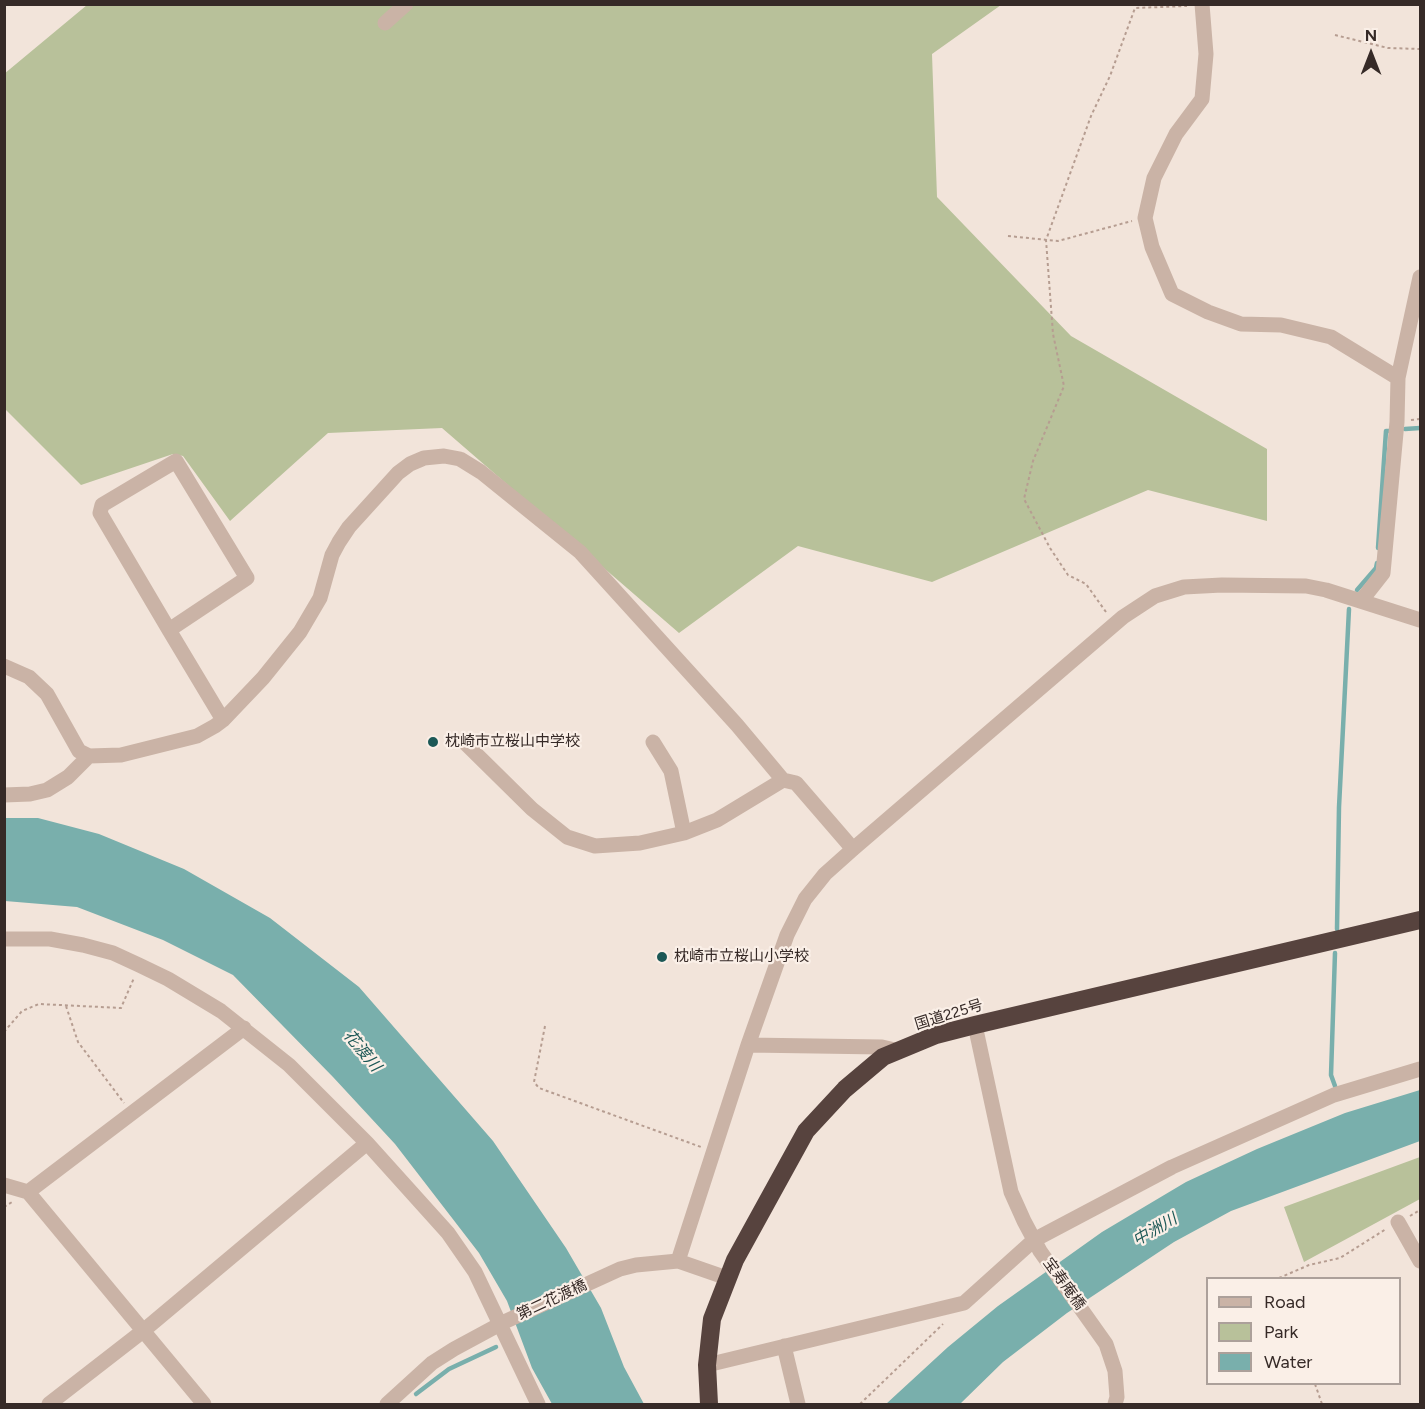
<!DOCTYPE html>
<meta charset="utf-8">
<style>
body{margin:0}
#map{position:relative;width:1425px;height:1409px;overflow:hidden;background:#f2e4da;font-family:Figtree,sans-serif}
canvas{display:block}
.frame{position:absolute;inset:0;border:6px solid #362a27;pointer-events:none}
.legend{position:absolute;left:1206px;top:1277px;width:195px;height:108px;box-sizing:border-box;background:#faefe7;border:2px solid #aca09a;margin:0;padding:8px 10px;list-style:none;font-size:18px;color:#362a27}
.legend li{display:flex;align-items:center;gap:12px;height:30px}
.legend b{width:30px;border:2px solid #aca09a}
.north{position:absolute;left:1341px;top:24px;width:60px;height:60px;-webkit-text-stroke:4px #faefe7;paint-order:stroke;rotate:0deg;font-size:16px;font-weight:700;line-height:24px;text-align:center;color:#362a27}
.north::after{content:'';display:block;margin:auto;width:21px;height:27px;background:#362a27;clip-path:polygon(50% 0,100% 100%,50% 72%,0 100%)}
</style>
<div id="map">
<canvas width="1425" height="1409"></canvas>
<div class="frame"></div>
<ul class="legend">
<li><b style="height:8px;background:#cab3a6"></b>Road</li>
<li><b style="height:16px;background:#b8c19a"></b>Park</li>
<li><b style="height:16px;background:#79afac"></b>Water</li>
</ul>
<div class="north">N</div>
</div>
<script>
const g = document.querySelector('canvas').getContext('2d');
g.lineJoin = 'round';
function fill(path, color) {
  g.fillStyle = color;
  g.fill(path, 'evenodd');
}
function poly(rows) {
  const path = new Path2D();
  for (const r of rows) {
    path.moveTo(r[0], r[1]);
    for (let i = 2; i < r.length; i += 2) path.lineTo(r[i], r[i + 1]);
  }
  return path;
}
function stroke(path, color, width, dash) {
  g.strokeStyle = color;
  g.lineWidth = width;
  g.lineCap = dash ? 'butt' : 'round';
  g.setLineDash(dash || []);
  g.stroke(path);
}
function write(font, color, halo, rows, align = 'center') {
  g.font = font + ' Figtree,"Noto Sans JP",sans-serif';
  g.lineWidth = 4.5;
  g.setLineDash([]);
  g.textBaseline = 'middle';
  g.strokeStyle = halo;
  g.fillStyle = color;
  for (const [text, x, y, turn = 0] of rows) {
    g.save();
    g.translate(x, y);
    g.rotate((+turn || 0) * Math.PI / 180);
    g.textAlign = isNaN(turn) ? turn : align;
    if (halo) g.strokeText(text, 0, 0);
    g.fillText(text, 0, 0);
    g.restore();
  }
}
fill(poly([
 [87,5,1001,5,932,54,937,197,1071,336,1267,449,1267,521,1148,490,932,582,798,546,679,633,442,428,328,433,230,521,183,456,173,454,81,485,5,409,4,74],
 [1420,1157,1420,1199,1304,1262,1284,1207]
]), '#b8c19a');
fill(poly([
 [4,818,38,818,99,834,184,869,270,918,359,987,493,1141,566,1248,601,1308,624,1367,644,1404,552,1404,532,1368,507,1301,479,1253,395,1144,333,1077,233,975,163,940,77,907,5,901],
 [1420,1090,1420,1141,1231,1211,1174,1242,1067,1313,1003,1362,960,1404,886,1404,948,1347,998,1306,1102,1232,1186,1182,1257,1149,1345,1113]
]), '#79afac');
stroke(poly([
 [1405,429,1420,428],
 [1378,548,1386,431,1389,431],
 [1357,590,1376,568,1377,563],
 [1337,929,1339,807,1349,609],
 [1335,1086,1331,1075,1335,953],
 [416,1394,449,1369,496,1347]
]), '#79afac', 4.5);
stroke(poly([
 [1335,35,1388,48,1420,49],
 [1008,236,1058,241,1132,221],
 [1411,420,1420,419],
 [1106,612,1086,584,1068,575,1050,548,1024,499,1033,461,1064,386,1053,334,1046,240,1091,116,1110,76,1135,8,1187,6],
 [66,1006,78,1042,124,1103],
 [545,1026,534,1082,539,1088,701,1147],
 [4,1032,22,1011,39,1004,121,1008,134,978],
 [4,1207,12,1202],
 [1410,1216,1420,1210],
 [1279,1278,1309,1265,1340,1258,1386,1229],
 [1315,1384,1322,1404],
 [860,1404,943,1324]
]), '#b69d91', 2, [3, 3]);
stroke(poly([
 [1202,4,1206,54,1202,99,1176,134,1154,178,1145,218,1152,247,1172,294,1208,312,1241,324,1281,325,1331,337,1398,378],
 [385,23,406,4],
 [1361,601,1383,573,1397,422,1398,378,1420,277],
 [169,630,247,578,176,461,102,505,100,513,169,630,223,720],
 [4,666,29,677,47,694,79,751,89,756,121,755,197,736,215,726,223,720,263,678,300,632,320,598,332,555,339,542,349,527,398,473,410,464,424,458,444,456,460,459,481,472,580,552,737,725,783,780,796,783,853,849],
 [463,741,532,809,567,837,595,846,640,843,684,833,717,820,783,780],
 [653,742,671,771,684,833],
 [4,795,30,794,47,790,68,777,89,756],
 [4,939,50,939,83,945,113,953,139,965,168,979,221,1011,289,1065,367,1143,448,1233,475,1272,538,1404],
 [975,1025,1011,1192,1024,1221,1040,1251,1106,1344,1115,1371,1117,1397,1115,1404],
 [748,1045,882,1047,899,1051],
 [4,1185,28,1192,204,1404],
 [28,1192,244,1028],
 [1398,1222,1420,1261],
 [678,1261,748,1045,787,935,805,899,825,874,853,849,1123,617,1155,596,1184,587,1222,585,1306,586,1326,590,1420,620],
 [784,1346,798,1404],
 [707,1365,964,1303,1034,1240,1172,1167,1334,1095,1420,1069],
 [49,1404,143,1331,367,1143],
 [387,1404,432,1363,454,1349,504,1322,620,1269,636,1265,678,1261,727,1278]
]), '#cab3a6', 15);
stroke(poly([
 [709,1404,707,1365,712,1319,735,1260,806,1131,845,1089,883,1057,936,1035,975,1025,1420,920]
]), '#57433e', 18);
for (const [x, y, r, color] of [
 [433,742,6,"#1c5856"],
 [662,957,6,"#1c5856"]
]) {
  const dot = new Path2D();
  dot.arc(x, y, r, 0, 2 * Math.PI);
  g.fillStyle = color;
  g.fill(dot);
  stroke(dot, '#faefe7', 2);
}
write('15px', '#362a27', '#faefe7', [
 ["枕崎市立桜山中学校",445,742],
 ["枕崎市立桜山小学校",674,957]
], 'left');
write('15px', '#362a27', '#faefe7', [
 ["国道225号",949,1015,-17],
 ["宝寿庵橋",1064,1284,54],
 ["第二花渡橋",552,1300,-25]
]);
write('italic 16px', '#1c5856', '#faefe7', [
 ["花渡川",362,1051,50],
 ["中洲川",1155,1230,-30]
]);
</script>
